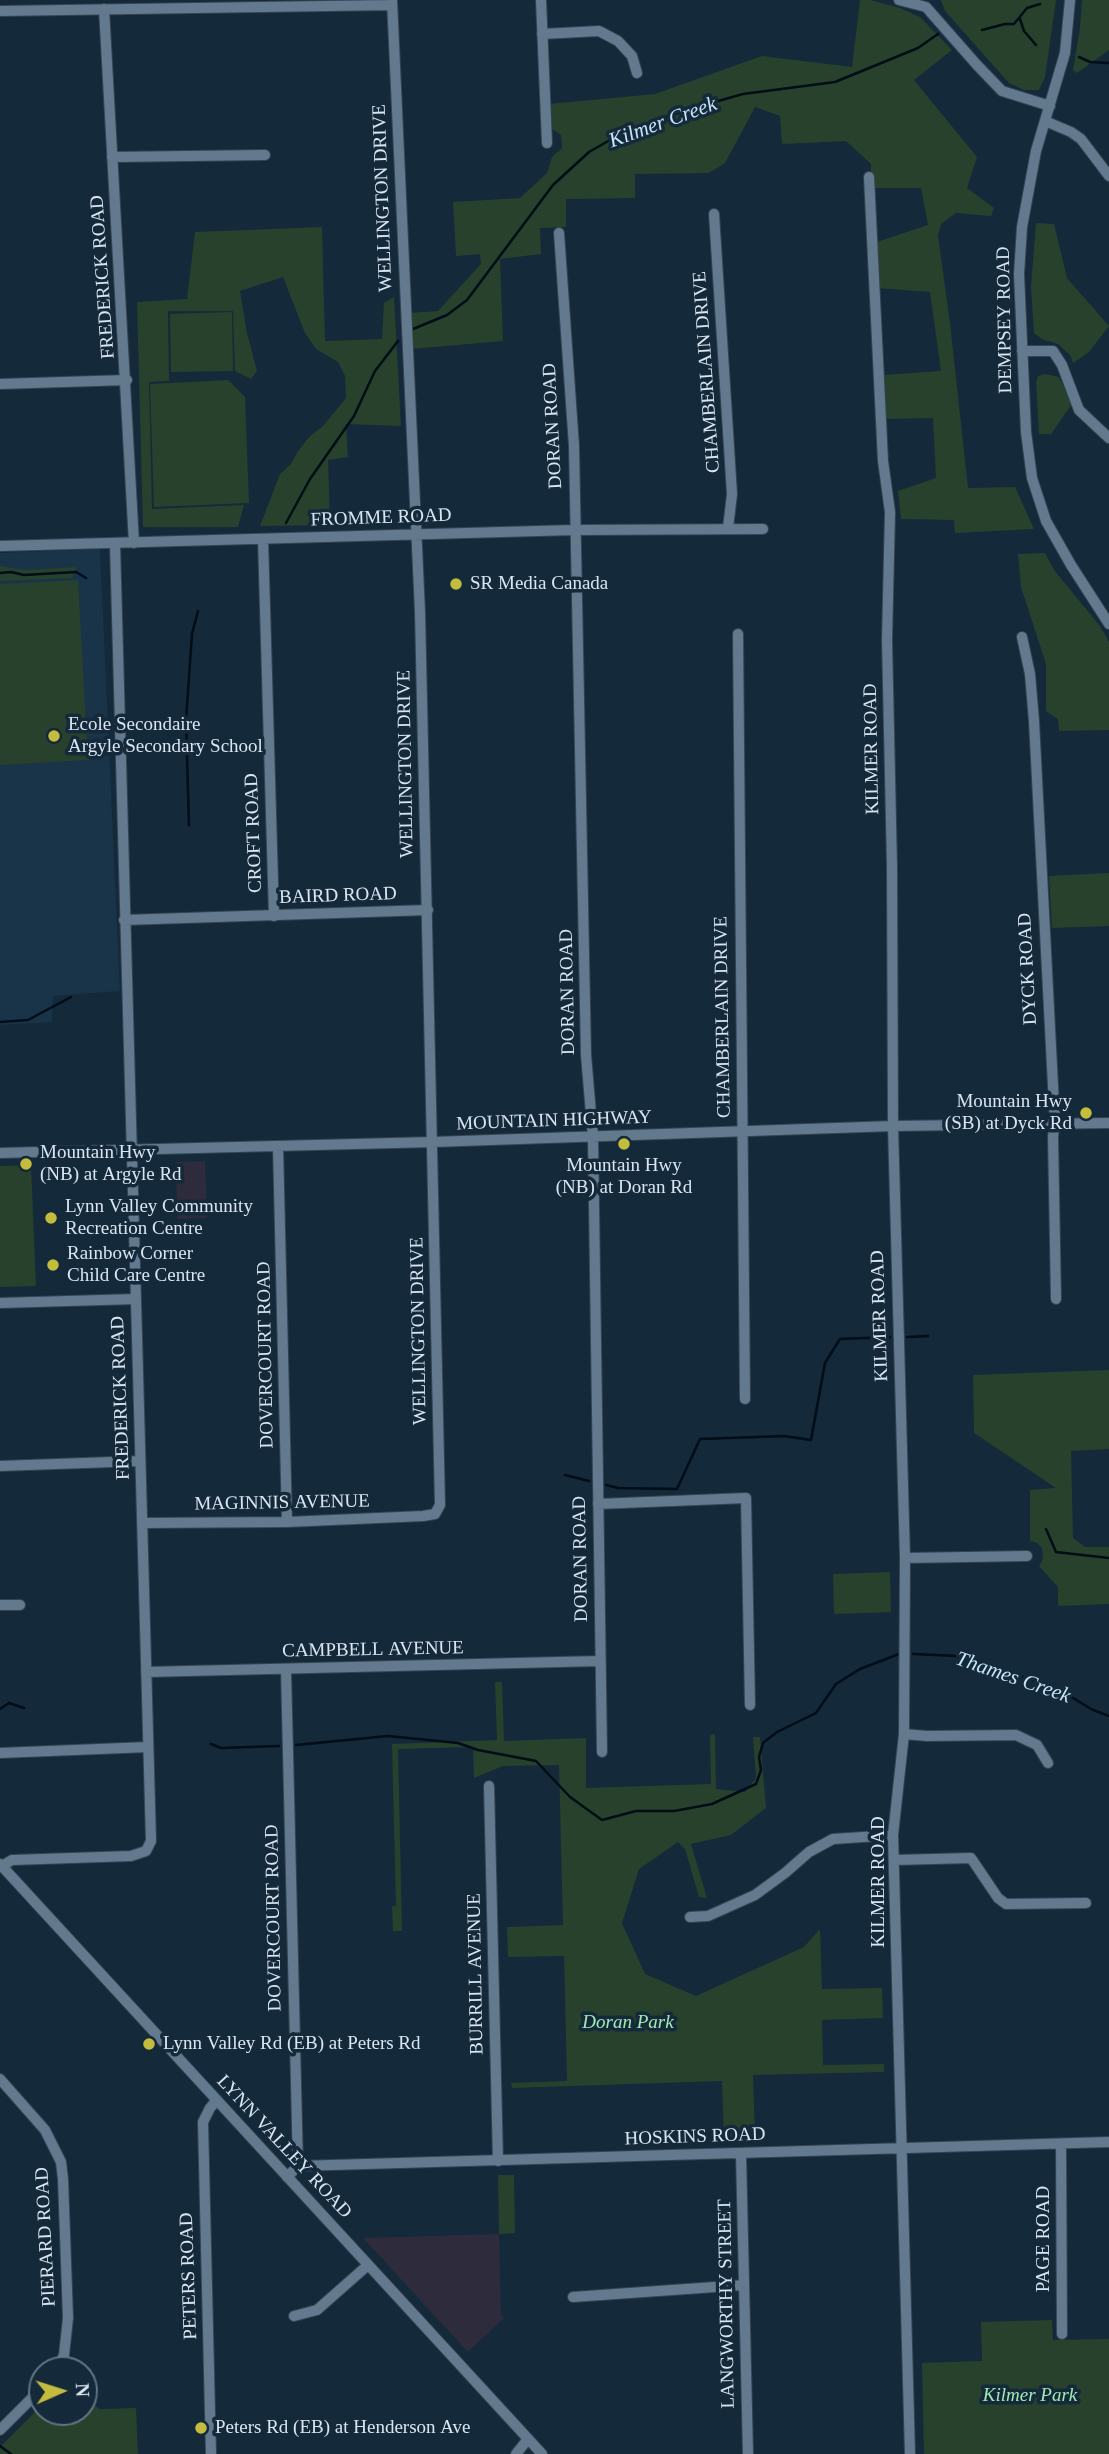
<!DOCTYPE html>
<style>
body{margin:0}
#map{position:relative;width:1109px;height:2454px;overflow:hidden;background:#14293a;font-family:"Times New Roman",serif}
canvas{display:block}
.north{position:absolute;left:28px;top:2356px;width:70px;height:70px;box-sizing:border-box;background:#14293a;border:2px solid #637483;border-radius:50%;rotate:87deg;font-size:19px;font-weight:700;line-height:28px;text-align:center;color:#d9e5f1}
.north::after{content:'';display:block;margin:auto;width:24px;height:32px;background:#c4bc3d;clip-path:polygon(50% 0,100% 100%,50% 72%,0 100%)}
</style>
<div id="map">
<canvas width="1109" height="2454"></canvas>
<div class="north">N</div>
</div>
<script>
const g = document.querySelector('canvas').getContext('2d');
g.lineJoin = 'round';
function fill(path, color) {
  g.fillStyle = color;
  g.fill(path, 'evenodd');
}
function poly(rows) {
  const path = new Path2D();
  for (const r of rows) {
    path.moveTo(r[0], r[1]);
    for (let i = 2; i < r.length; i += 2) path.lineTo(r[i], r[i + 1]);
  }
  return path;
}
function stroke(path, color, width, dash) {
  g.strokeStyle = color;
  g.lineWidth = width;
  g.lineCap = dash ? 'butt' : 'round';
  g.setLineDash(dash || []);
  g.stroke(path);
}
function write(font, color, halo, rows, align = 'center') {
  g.font = font + ' "Times New Roman",serif';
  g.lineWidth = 7;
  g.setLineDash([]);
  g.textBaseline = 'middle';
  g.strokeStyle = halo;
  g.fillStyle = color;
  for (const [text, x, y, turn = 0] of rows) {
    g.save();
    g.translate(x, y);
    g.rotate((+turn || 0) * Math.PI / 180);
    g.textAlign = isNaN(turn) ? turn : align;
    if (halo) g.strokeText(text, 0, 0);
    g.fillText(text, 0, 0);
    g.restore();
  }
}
fill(poly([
 [205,1161,207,1218,177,1219,176,1162],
 [499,2234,501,2315,504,2318,468,2352,363,2238]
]), '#2e2c3c');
fill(poly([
 [100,549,120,991,53,996,52,1022,0,1025,0,553]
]), '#193348');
fill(poly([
 [860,0,870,0,900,8,920,17,952,50,914,80,977,157,967,188,994,208,991,216,956,213,941,224,938,236,950,323,968,488,1015,487,1034,529,955,533,954,520,901,519,898,491,936,478,933,418,885,419,882,375,941,371,930,292,877,288,874,243,928,225,921,188,871,188,871,164,846,141,782,144,780,116,755,107,725,163,709,173,635,174,635,198,566,199,566,227,540,228,541,254,500,259,503,341,412,349,410,313,438,311,481,264,480,254,456,256,453,202,520,198,547,173,552,157,562,148,561,135,551,128,549,104,655,94,762,56,852,67],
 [941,0,1056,0,1045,77,1039,90,1024,90,1009,83,945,11],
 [1082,0,1109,0,1109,50,1077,73,1073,70,1080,28],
 [1036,223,1054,224,1067,278,1109,326,1089,352,1073,363,1070,355,1058,344,1042,339,1034,333,1031,287],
 [322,227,325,341,382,339,384,303,394,297,401,426,346,424,348,457,328,460,330,525,260,526,280,474,291,464,298,451,309,437,323,426,346,398,345,376,338,362,316,349,305,333,283,277,240,291,247,333,257,371,251,379,235,371,233,311,168,311,169,381,149,382,152,509,244,505,238,527,143,527,137,302,187,299,195,232],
 [232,312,233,371,171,372,170,314],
 [1045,374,1059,377,1072,404,1051,434,1039,434,1036,383,1038,376],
 [228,380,245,397,249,503,154,507,150,384],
 [1045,553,1054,570,1100,626,1109,642,1109,730,1059,731,1058,719,1046,711,1046,664,1021,587,1018,554],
 [0,566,25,570,77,567,72,578,0,581],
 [78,580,88,760,0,765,0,584],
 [1109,873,1109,926,1052,928,1049,876],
 [31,1165,36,1286,0,1287,0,1166],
 [1109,1370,1109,1449,1071,1451,1073,1538,1085,1547,1109,1547,1109,1604,1058,1606,1058,1587,1039,1566,1043,1559,1042,1548,1037,1543,1030,1541,1030,1490,1056,1488,974,1433,973,1375],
 [890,1572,891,1612,834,1614,833,1574],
 [495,1682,502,1682,504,1741,586,1738,586,1788,711,1784,710,1735,715,1734,716,1789,745,1792,756,1778,753,1737,760,1737,766,1808,731,1835,691,1844,707,1898,699,1897,685,1849,678,1842,639,1869,622,1923,645,1974,696,1996,804,1947,820,1929,822,1989,882,1988,883,2018,822,2020,823,2065,884,2064,884,2072,753,2075,755,2136,724,2137,722,2081,512,2088,511,2083,567,2081,564,1956,508,1957,507,1927,563,1925,559,1765,503,1766,474,1778,473,1747,398,1749,402,1931,393,1931,392,1906,396,1906,392,1744,497,1740],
 [498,2175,514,2175,515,2233,499,2234],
 [1052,2320,1053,2340,1109,2339,1109,2454,924,2454,922,2363,982,2361,981,2322],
 [84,2398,100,2409,136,2408,138,2454,0,2454,0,2447,42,2405,42,2412,84,2412]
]), '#28412d');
stroke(poly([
 [1020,19,1024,31,1036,45],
 [982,30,1005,24,1014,24,1027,8,1040,4],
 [1079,57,1090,62,1109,63],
 [413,329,447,315,467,300,553,185,589,152,624,132,686,110,743,94,835,82,918,48,938,34],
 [286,523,310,479,354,416,375,371,398,341],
 [0,573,11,572,24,575,76,572,86,578],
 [189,825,186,720,192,634,198,611],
 [0,1022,28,1020,71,997],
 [907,1337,928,1336],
 [565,1475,589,1481],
 [606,1485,618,1488,677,1489,700,1439,784,1436,811,1440,825,1363,840,1339,890,1337],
 [1046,1529,1056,1552,1109,1558],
 [913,1654,958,1656,1057,1688,1091,1709,1109,1716],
 [0,1709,9,1703,24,1708],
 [211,1744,221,1748,279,1746],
 [296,1745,388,1736,458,1743,478,1750,536,1761,570,1797,602,1820,636,1811,674,1811,712,1804,756,1784,761,1770,759,1757,763,1743,777,1732,816,1713,836,1684,860,1669,899,1654],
 [0,2446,11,2454]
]), '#010d17', 2.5);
const minor = poly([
 [541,0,547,143],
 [899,0,926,7,977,65,1002,91,1050,106],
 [1070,0,1065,53,1036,151,1022,227,1019,274,1026,432,1032,478,1046,521,1071,565,1109,624],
 [104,9,134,543],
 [0,11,392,5],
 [542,34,599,31,618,41,632,56,637,73],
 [1045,121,1071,132,1081,139,1109,176],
 [112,157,265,155],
 [869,177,883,461,890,512,887,640,892,867,893,1126,905,1558,904,1734,893,1835,910,2454],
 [714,214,732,494,728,528],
 [559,233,574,446,586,1055,593,1137,602,1752],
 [1022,351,1053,351,1062,365,1079,410,1109,438],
 [0,384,127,380],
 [263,539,274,916],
 [0,546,574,530,763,529],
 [738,634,745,1399],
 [1022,637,1030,674,1034,721,1055,1124,1053,1136,1056,1299],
 [124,920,428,910],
 [278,1146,287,1522],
 [0,1153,433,1142,893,1126,1109,1123],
 [0,1303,136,1299],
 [0,1466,140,1461],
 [598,1504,746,1498,750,1705],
 [142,1523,287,1522,423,1516,435,1514,440,1505,420,612,392,0],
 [905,1558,1027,1556],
 [0,1605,20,1605],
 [286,1670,298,2166],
 [146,1672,600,1661],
 [904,1734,927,1736,1016,1735,1037,1745,1048,1763],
 [0,1753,148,1747],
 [489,1786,498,2161],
 [894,1860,971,1858,998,1898,1006,1904,1086,1903],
 [0,1864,542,2454],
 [2,1866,12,1860,131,1856,146,1851,151,1841,115,544],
 [690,1917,708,1916,755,1895,785,1873,809,1852,833,1839,893,1835],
 [0,2079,45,2130,61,2162,63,2179,68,2318,64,2355,57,2370],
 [1061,2144,1062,2334],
 [741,2154,748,2454],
 [287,2177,298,2166,1109,2142],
 [573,2297,743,2285],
 [294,2316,317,2310,368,2265],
 [0,2430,42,2388],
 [211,2454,203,2122,210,2108,217,2100],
 [516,2454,528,2439]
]);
stroke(minor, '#354452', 12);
stroke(minor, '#637a8e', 10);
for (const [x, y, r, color] of [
 [456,584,7,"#c4bc3d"],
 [54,736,7,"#c4bc3d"],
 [1086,1113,7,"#c4bc3d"],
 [624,1144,7,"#c4bc3d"],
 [26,1164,7,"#c4bc3d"],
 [51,1218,7,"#c4bc3d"],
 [53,1265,7,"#c4bc3d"],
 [149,2044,7,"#c4bc3d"],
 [201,2428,7,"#c4bc3d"]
]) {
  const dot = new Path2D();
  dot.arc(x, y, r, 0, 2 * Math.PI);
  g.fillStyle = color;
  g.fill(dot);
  stroke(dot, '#14293a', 2.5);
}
write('19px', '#d9e5f1', '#14293a', [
 ["WELLINGTON DRIVE",383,198,-92],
 ["FREDERICK ROAD",103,277,-94],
 ["DEMPSEY ROAD",1005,320,-91],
 ["CHAMBERLAIN DRIVE",707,372,-94],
 ["DORAN ROAD",553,426,-93],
 ["FROMME ROAD",381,518,-2],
 ["KILMER ROAD",872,749,-91],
 ["WELLINGTON DRIVE",406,764,-91],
 ["CROFT ROAD",254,833,-92],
 ["BAIRD ROAD",338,896,-2],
 ["DYCK ROAD",1028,969,-93],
 ["DORAN ROAD",568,992,-91],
 ["CHAMBERLAIN DRIVE",723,1017,-91],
 ["MOUNTAIN HIGHWAY",554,1121,-2],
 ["KILMER ROAD",880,1316,-92],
 ["WELLINGTON DRIVE",419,1331,-91],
 ["DOVERCOURT ROAD",266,1355,-91],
 ["FREDERICK ROAD",121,1398,-92],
 ["MAGINNIS AVENUE",282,1503,-1],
 ["DORAN ROAD",581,1559,-91],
 ["CAMPBELL AVENUE",373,1650,-1],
 ["KILMER ROAD",879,1882,-90],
 ["DOVERCOURT ROAD",274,1918,-91],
 ["BURRILL AVENUE",476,1974,-91],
 ["HOSKINS ROAD",695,2137,-2],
 ["LYNN VALLEY ROAD",284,2147,47],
 ["PIERARD ROAD",46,2237,-93],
 ["PAGE ROAD",1044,2239,-90],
 ["PETERS ROAD",189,2276,-92],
 ["LANGWORTHY STREET",727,2304,-91]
]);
write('19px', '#d9e5f1', '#14293a', [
 ["SR Media Canada",470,584],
 ["Ecole Secondaire",68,725],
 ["Argyle Secondary School",68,747],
 ["Mountain Hwy",1072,1102,"right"],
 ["(SB) at Dyck Rd",1072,1124,"right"],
 ["Mountain Hwy",40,1153],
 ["(NB) at Argyle Rd",40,1175],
 ["Mountain Hwy",624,1166,"center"],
 ["(NB) at Doran Rd",624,1188,"center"],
 ["Lynn Valley Community",65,1207],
 ["Recreation Centre",65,1229],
 ["Rainbow Corner",67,1254],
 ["Child Care Centre",67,1276],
 ["Lynn Valley Rd (EB) at Peters Rd",163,2044],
 ["Peters Rd (EB) at Henderson Ave",215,2428]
], 'left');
write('italic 19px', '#a2eab1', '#14293a', [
 ["Doran Park",628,2023],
 ["Kilmer Park",1030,2396]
]);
write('italic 21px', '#c6e6f9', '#14293a', [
 ["Kilmer Creek",663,123,-20],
 ["Thames Creek",1013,1678,19]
]);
</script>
